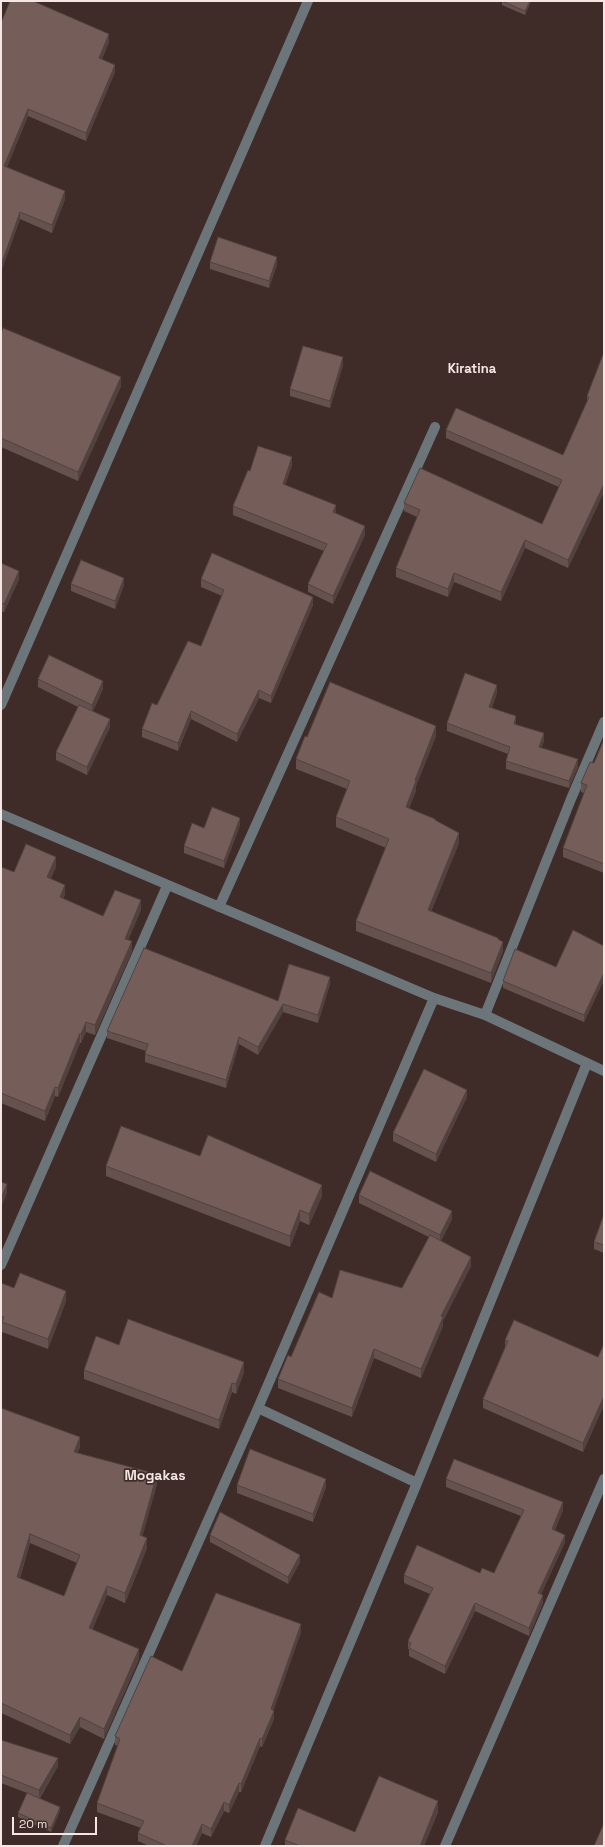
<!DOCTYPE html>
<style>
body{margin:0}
#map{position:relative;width:605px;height:1847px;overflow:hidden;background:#3f2c28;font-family:"Space Grotesk",sans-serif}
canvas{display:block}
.frame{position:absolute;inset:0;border:2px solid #f4e6e4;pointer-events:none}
.scale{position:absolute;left:12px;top:1817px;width:85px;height:18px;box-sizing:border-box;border:2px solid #f4e6e4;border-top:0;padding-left:5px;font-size:12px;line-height:14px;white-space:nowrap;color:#f4e6e4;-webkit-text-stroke:3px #3f2c28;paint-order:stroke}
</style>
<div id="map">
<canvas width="605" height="1847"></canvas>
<div class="frame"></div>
<div class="scale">20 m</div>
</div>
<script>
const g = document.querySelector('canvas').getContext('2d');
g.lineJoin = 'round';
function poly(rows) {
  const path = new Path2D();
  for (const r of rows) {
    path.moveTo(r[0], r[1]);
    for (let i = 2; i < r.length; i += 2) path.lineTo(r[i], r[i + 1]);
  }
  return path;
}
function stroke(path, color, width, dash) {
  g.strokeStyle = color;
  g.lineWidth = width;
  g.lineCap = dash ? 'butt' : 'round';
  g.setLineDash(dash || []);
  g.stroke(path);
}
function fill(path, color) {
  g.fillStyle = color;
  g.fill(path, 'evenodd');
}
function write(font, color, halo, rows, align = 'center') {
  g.font = font + ' "Space Grotesk",sans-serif';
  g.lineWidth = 3.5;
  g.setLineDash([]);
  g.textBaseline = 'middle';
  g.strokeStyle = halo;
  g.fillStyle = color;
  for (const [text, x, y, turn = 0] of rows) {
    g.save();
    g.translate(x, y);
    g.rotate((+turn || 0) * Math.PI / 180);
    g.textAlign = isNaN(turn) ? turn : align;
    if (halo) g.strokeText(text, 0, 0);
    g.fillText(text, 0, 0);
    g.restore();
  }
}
stroke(poly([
 [1,705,308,1],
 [1,814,434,998,485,1015,604,1071],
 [219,907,435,427],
 [485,1015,571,799,604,722],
 [1,1265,167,886],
 [258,1408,417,1483],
 [63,1846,258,1408,434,998],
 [265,1846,417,1483,587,1063],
 [445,1846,604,1479]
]), '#6c767a', 10);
fill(poly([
 [502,1,531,1,525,15,502,5],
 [1,23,109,42,102,59,115,72,86,141,28,116,7,167,65,199,52,233,20,219,1,272],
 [210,262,277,264,269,288,210,269],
 [1,333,121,386,78,481,1,447],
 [604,352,604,492,568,568,525,548,501,601,454,582,448,597,396,577,396,568,417,517,404,511,404,503,542,524,559,487,446,438,446,430,563,455,587,403,587,396],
 [343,365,330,408,290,396,290,389],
 [292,465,285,485,336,514,365,535,333,604,308,592,308,584,324,551,233,515,233,506,250,471],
 [1,563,19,579,4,612,1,611],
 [201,579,313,605,271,703,259,698,237,742,191,719,178,751,142,737,142,729,157,705,201,646,222,596,201,587],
 [71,584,124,585,115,609,71,591],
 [38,679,103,689,93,711,110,727,87,775,56,760,56,752,78,707,38,687],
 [497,693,492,707,516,724,544,741,541,748,578,767,569,788,506,769,506,761,508,754,447,731,447,723],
 [436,736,416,786,416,791,409,808,435,821,459,843,431,911,498,939,503,951,491,983,356,931,356,921,386,848,336,827,336,817,347,789,296,769,296,759,307,737],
 [604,739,604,873,563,857,563,848,584,793,581,792,581,783,594,763],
 [240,825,224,868,184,853,184,846,204,828],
 [1,867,14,872,56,867,51,878,65,894,63,899,103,916,141,910,128,940,132,951,95,1035,86,1032,81,1043,80,1043,58,1097,55,1096,45,1121,1,1103],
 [604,946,604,980,584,1022,503,988,503,981,556,967],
 [330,984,318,1023,283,1012,258,1055,239,1044,226,1088,145,1062,145,1054,146,1051,107,1038,107,1031,278,1001],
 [467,1097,436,1162,393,1141,393,1133],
 [200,1156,322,1196,309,1225,300,1221,290,1247,106,1176,106,1166],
 [359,1195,452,1219,441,1241,471,1266,443,1321,443,1326,421,1378,374,1358,352,1417,278,1388,278,1379,291,1357,332,1298,402,1288,429,1237,359,1203],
 [604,1214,604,1253,594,1249,594,1242],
 [1,1283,14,1288,66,1301,48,1349,2,1332,2,1326,1,1326],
 [505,1340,598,1357,604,1344,604,1405,583,1452,483,1408,483,1399,505,1347],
 [119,1345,244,1372,236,1394,232,1392,219,1429,84,1379,84,1370],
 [1,1408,80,1447,77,1453,157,1484,142,1536,147,1548,125,1603,107,1595,92,1630,139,1659,104,1739,80,1727,70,1744,1,1713],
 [30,1543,77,1563,64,1596,20,1578],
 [446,1479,563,1510,555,1530,565,1542,541,1594,543,1603,529,1636,475,1611,445,1674,409,1656,409,1649,408,1649,408,1641,430,1594,404,1583,404,1575,494,1573,521,1516,446,1487],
 [237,1485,326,1487,313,1522,237,1493],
 [210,1535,300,1562,288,1584,210,1542],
 [301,1632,273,1710,274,1719,262,1747,260,1746,241,1792,239,1792,229,1813,224,1811,211,1837,202,1833,196,1846,149,1846,138,1841,138,1833,141,1828,97,1812,97,1803,118,1746,115,1745,115,1736,182,1671],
 [1,1740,58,1766,40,1798,60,1811,51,1832,18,1817,18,1813,27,1793,1,1783],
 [438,1812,424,1846,285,1846,285,1840,355,1832]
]), '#65514d');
fill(poly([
 [530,1,531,1,525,15,525,11],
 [109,34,109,42,99,66,99,58],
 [115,65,115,72,86,141,86,133],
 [28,109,28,116,4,174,4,166],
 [65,191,65,199,52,233,52,225],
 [20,212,20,219,1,272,1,265],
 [277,257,277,264,269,288,269,281],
 [343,357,343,365,330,408,330,401],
 [121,377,121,386,78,481,78,472],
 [292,457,292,465,283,492,283,484],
 [604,484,604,492,568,568,568,560],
 [336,505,336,514,333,512],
 [365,526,365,535,333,604,333,596],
 [525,540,525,548,501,601,501,592],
 [19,571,19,579,4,612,4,604],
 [454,573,454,582,448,597,448,589],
 [124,578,124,585,115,609,115,601],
 [313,597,313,605,271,703,271,696],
 [103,681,103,689,92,713,92,705],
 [497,685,497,693,489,714,489,707],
 [259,690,259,698,237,742,237,734],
 [191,711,191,719,178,751,178,743],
 [516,716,516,724,514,724],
 [110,719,110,727,87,775,87,767],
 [436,726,436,736,416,786,416,791,406,816,406,807,415,780],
 [544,733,544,741,539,755,539,747],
 [578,759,578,767,569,788,569,781],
 [240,818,240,825,224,868,224,861],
 [459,833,459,843,428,920,428,910],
 [56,857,56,867,47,886,47,877],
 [65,885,65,894,60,907,60,897],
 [141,900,141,910,125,948,125,939],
 [132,941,132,951,95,1035,95,1025],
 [503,942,503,951,491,983,491,973],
 [604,973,604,980,584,1022,584,1015],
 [330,977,330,984,318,1023,318,1015],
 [283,1004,283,1012,258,1055,258,1047],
 [86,1022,86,1032,81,1043,81,1034],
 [80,1033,80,1043,58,1097,58,1088],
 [239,1037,239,1044,226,1088,226,1080],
 [55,1087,55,1096,45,1121,45,1111],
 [467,1090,467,1097,436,1162,436,1154],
 [7,1184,7,1193,1,1208,1,1199],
 [322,1185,322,1196,309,1225,309,1214],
 [300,1210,300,1221,290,1247,290,1236],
 [452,1211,452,1219,440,1243,440,1235],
 [471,1257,471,1266,443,1321,443,1326,421,1378,421,1369,441,1316],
 [66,1291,66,1301,48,1349,48,1339],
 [374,1349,374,1358,352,1417,352,1408],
 [244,1362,244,1372,236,1394,236,1384],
 [232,1383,232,1392,219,1429,219,1420],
 [604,1396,604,1405,583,1452,583,1443],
 [80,1437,80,1447,74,1461,74,1452],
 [157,1474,157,1484,140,1545,140,1535],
 [326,1479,326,1487,313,1522,313,1514],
 [563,1502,563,1510,552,1536,552,1529],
 [30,1534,30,1543,17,1587,17,1577],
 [565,1535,565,1542,538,1601,538,1593],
 [147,1538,147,1548,125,1603,125,1593],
 [300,1555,300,1562,288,1584,288,1577],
 [107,1586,107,1595,89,1638,89,1628],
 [543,1595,543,1603,529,1636,529,1628],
 [475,1603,475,1611,445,1674,445,1666],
 [301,1624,301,1632,271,1718,271,1709],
 [139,1649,139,1659,104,1739,104,1729],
 [274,1711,274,1719,262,1747,262,1739],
 [80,1717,80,1727,70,1744,70,1735],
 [260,1738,260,1746,241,1792,241,1784],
 [58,1758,58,1766,39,1798,39,1790],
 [239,1783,239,1792,229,1813,229,1805],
 [438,1801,438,1812,424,1846,420,1846],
 [224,1802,224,1811,211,1837,211,1829],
 [60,1807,60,1811,51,1832,51,1828],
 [202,1824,202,1833,196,1846,192,1846]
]), '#52423f');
const building = poly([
 [10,1,33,1,109,34,99,58,115,65,86,133,28,109,4,166,65,191,52,225,20,212,1,265,1,23,10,1],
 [502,1,530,1,525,11,502,1],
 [218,237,277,257,269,281,210,262,218,237],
 [3,328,121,377,78,472,1,438,1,333,3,328],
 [303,346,343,357,330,401,290,389,303,346],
 [604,352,604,484,568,560,525,540,501,592,454,573,448,589,396,568,420,510,404,503,420,468,542,524,562,480,446,430,456,408,563,455,589,397,587,396,604,352],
 [258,446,292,457,283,484,336,505,333,512,365,526,333,596,308,584,327,544,233,506,248,470,250,471,258,446],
 [212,553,313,597,271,696,259,690,237,734,191,711,178,743,142,729,152,703,157,705,188,641,201,646,224,590,201,579,212,553],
 [81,560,124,578,115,601,71,584,81,560],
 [1,563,19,571,4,604,1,603,1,563],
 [49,655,103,681,92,705,38,679,49,655],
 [465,673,497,685,489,707,516,716,514,724,544,733,539,747,578,759,569,781,506,761,510,747,447,723,465,673],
 [330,682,436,726,415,780,416,781,406,807,435,819,435,820,459,833,428,910,498,938,498,939,503,942,491,973,356,921,389,839,336,817,350,781,296,759,305,736,307,737,330,682],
 [79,705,110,719,87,767,56,752,79,705],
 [604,739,604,864,563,848,587,785,581,783,590,762,594,763,604,739],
 [212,807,240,818,224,861,184,846,192,823,204,828,212,807],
 [26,844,56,857,47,877,65,885,60,897,103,916,115,890,141,900,125,939,132,941,95,1025,86,1022,81,1034,80,1033,58,1088,55,1087,45,1111,1,1093,1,867,14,872,26,844],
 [573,930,604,946,604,973,584,1015,503,981,515,949,556,967,573,930],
 [144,948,278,1001,289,964,330,977,318,1015,283,1004,258,1047,239,1037,226,1080,145,1054,148,1044,107,1031,144,948],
 [424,1069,467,1090,436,1154,393,1133,424,1069],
 [121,1126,200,1156,208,1135,322,1185,309,1214,300,1210,290,1236,106,1166,121,1126],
 [370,1171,452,1211,440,1235,359,1195,370,1171],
 [1,1182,7,1184,1,1199,1,1182],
 [604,1214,604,1245,594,1242,604,1214],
 [430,1235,471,1257,441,1316,443,1317,421,1369,374,1349,352,1408,278,1379,288,1355,291,1357,319,1292,332,1298,340,1270,402,1288,430,1235],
 [20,1273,66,1291,48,1339,2,1322,4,1317,1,1316,1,1283,14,1288,20,1273],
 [128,1319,244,1362,236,1384,232,1383,219,1420,84,1370,96,1336,119,1345,128,1319],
 [514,1320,598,1357,604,1344,604,1396,583,1443,483,1399,508,1341,505,1340,514,1320],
 [1,1408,80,1437,74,1452,157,1474,140,1535,147,1538,125,1593,107,1586,89,1628,139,1649,104,1729,80,1717,70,1735,1,1703,1,1408],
 [30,1534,80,1555,64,1596,17,1577,30,1534],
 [250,1449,326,1479,313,1514,237,1485,250,1449],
 [454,1459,563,1502,552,1529,565,1535,538,1593,543,1595,529,1628,475,1603,445,1666,409,1648,411,1643,408,1641,433,1588,404,1575,417,1545,480,1573,482,1568,494,1573,524,1510,446,1479,454,1459],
 [220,1512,300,1555,288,1577,210,1535,220,1512],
 [216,1593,301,1624,271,1709,274,1711,262,1739,260,1738,241,1784,239,1783,229,1805,224,1802,211,1829,202,1824,192,1846,167,1846,138,1833,144,1821,97,1803,120,1739,115,1736,151,1656,182,1671,216,1593],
 [1,1740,58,1758,39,1790,1,1775,1,1740],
 [379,1776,438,1801,420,1846,300,1846,285,1840,298,1808,355,1832,379,1776],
 [27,1793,60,1807,51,1828,18,1813,27,1793],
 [604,1823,604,1846,594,1846,604,1823]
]);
fill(building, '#755e5a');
stroke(building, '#52423f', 1);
write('bold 13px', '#f4e6e4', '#3f2c28', [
 ["Kiratina",472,369]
]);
write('bold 14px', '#f4e6e4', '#3f2c28', [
 ["Mogakas",155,1476]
]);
</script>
